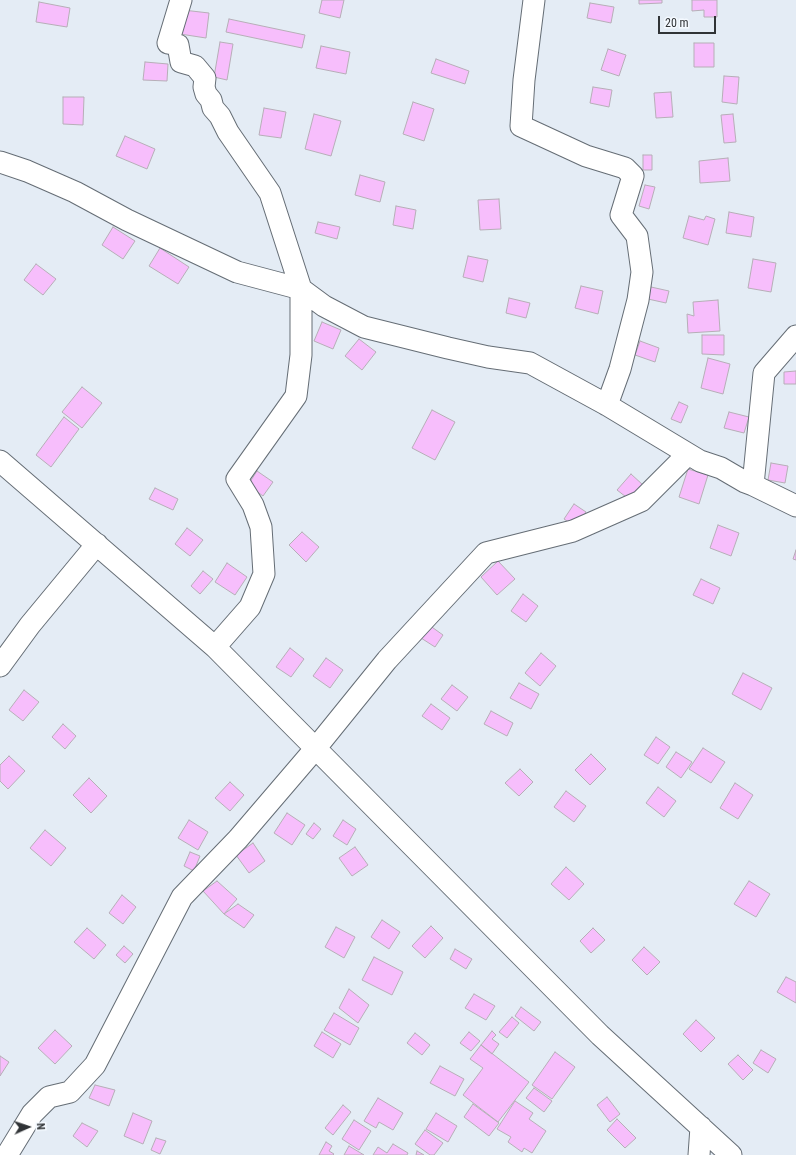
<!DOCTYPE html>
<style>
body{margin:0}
#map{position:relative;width:796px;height:1155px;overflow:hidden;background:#e4ecf5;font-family:"Roboto Condensed",sans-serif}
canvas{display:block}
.north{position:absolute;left:8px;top:1107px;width:40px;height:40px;-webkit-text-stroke:3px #f4f9ff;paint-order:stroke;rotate:87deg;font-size:11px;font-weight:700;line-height:16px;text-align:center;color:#303336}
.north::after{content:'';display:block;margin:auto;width:14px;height:18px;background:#303336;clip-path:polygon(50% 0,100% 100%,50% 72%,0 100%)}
.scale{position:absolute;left:658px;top:16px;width:58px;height:18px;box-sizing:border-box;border:2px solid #303336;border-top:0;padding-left:5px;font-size:12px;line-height:14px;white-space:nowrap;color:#303336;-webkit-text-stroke:3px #f4f9ff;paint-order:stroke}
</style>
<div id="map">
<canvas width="796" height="1155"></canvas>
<div class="north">N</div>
<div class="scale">20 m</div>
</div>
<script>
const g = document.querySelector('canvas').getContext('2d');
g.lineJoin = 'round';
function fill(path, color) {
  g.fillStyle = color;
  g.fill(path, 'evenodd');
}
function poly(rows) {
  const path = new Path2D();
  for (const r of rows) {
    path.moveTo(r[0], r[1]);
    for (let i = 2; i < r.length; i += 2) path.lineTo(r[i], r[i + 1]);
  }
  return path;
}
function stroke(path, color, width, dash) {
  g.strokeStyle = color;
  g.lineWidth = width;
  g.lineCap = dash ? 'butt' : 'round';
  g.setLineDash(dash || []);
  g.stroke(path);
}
const building = poly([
 [322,0,344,0,340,18,319,13,322,0],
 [639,0,662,0,662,3,639,4,639,0],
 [692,0,717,0,717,17,704,17,704,10,692,11,692,0],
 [39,2,70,8,67,27,36,22,39,2],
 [590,3,614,7,611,23,587,18,590,3],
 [183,10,209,13,206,38,180,34,183,10],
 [229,19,305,35,302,48,226,32,229,19],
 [220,42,233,44,227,80,214,77,220,42],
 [694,43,714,43,714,67,694,67,694,43],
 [321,46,350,52,346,74,316,68,321,46],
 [608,49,626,55,619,76,601,70,608,49],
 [436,59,469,71,465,84,431,73,436,59],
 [145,62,168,64,167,81,143,80,145,62],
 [724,76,739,77,737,104,722,102,724,76],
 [593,87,612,90,609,107,590,103,593,87],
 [671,92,673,117,656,118,654,93,671,92],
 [63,97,84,97,83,125,63,124,63,97],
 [413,102,434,109,424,141,403,134,413,102],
 [264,108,286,112,281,138,259,135,264,108],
 [314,114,341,121,331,156,305,149,314,114],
 [733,114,736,142,724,143,721,115,733,114],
 [125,136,155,149,147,169,116,156,125,136],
 [643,155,652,155,652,170,643,170,643,155],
 [728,158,730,181,700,183,699,161,728,158],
 [360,175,385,182,380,202,355,195,360,175],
 [645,185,655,187,649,209,639,206,645,185],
 [499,199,501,229,480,230,478,200,499,199],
 [396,206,416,210,413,229,393,225,396,206],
 [729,212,754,217,751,237,726,233,729,212],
 [689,216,704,220,706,216,715,219,708,245,683,238,689,216],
 [318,222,340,227,337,239,315,233,318,222],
 [113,227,135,241,123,259,102,245,113,227],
 [160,248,189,267,178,284,149,266,160,248],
 [468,256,488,260,483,282,463,277,468,256],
 [753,259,776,263,771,292,748,288,753,259],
 [36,264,56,279,43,295,24,280,36,264],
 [581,286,603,291,598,314,575,308,581,286],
 [651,287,669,291,666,303,648,299,651,287],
 [509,298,530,303,526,318,506,313,509,298],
 [718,300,720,331,688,333,687,314,694,316,693,302,718,300],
 [322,322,341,330,333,349,314,341,322,322],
 [702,335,724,335,724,355,702,354,702,335],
 [359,339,376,352,362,370,345,356,359,339],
 [640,341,659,348,655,362,635,355,640,341],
 [708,358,730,364,723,394,701,388,708,358],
 [796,371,796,384,784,384,784,372,796,371],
 [82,387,102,403,82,428,62,412,82,387],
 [679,402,688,406,681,423,671,419,679,402],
 [432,410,455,422,435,460,412,448,432,410],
 [729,412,749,417,744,433,724,428,729,412],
 [64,417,79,429,51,467,36,455,64,417],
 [771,463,788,466,785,483,768,480,771,463],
 [688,469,708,475,699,504,679,497,688,469],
 [257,471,273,482,263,496,248,485,257,471],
 [631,474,643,485,630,500,617,490,631,474],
 [155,488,178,499,173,510,149,499,155,488],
 [574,504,586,512,576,527,564,519,574,504],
 [718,525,739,533,731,556,710,548,718,525],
 [187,528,203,540,190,556,175,544,187,528],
 [302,532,319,547,306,562,289,545,302,532],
 [796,550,796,560,793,559,796,550],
 [498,561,515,579,497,595,481,577,498,561],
 [227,563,247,577,235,595,215,582,227,563],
 [203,571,213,579,200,594,191,586,203,571],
 [701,579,720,588,713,604,693,595,701,579],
 [523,594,538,606,526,622,511,611,523,594],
 [429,625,443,635,435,647,421,638,429,625],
 [290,648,304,659,291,677,276,667,290,648],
 [541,653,556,666,540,686,525,673,541,653],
 [326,658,343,670,330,688,313,676,326,658],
 [743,673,772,688,761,710,732,694,743,673],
 [519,683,539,694,531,709,510,698,519,683],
 [452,685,468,697,457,711,441,699,452,685],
 [24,690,39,702,23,721,9,710,24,690],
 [431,704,450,718,442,730,422,716,431,704],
 [491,711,513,723,507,736,484,724,491,711],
 [63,724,76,736,65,749,52,737,63,724],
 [656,737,670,747,658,764,644,755,656,737],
 [703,748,725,762,711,783,689,769,703,748],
 [676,752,692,762,681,778,666,767,676,752],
 [591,754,606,769,590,785,575,770,591,754],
 [9,756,25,771,8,789,0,781,0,765,9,756],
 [520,769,533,782,519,796,505,783,520,769],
 [89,778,107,796,91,813,73,795,89,778],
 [230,782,244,795,230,811,215,798,230,782],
 [735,783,753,795,738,819,720,808,735,783],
 [658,787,676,801,664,817,646,803,658,787],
 [566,791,586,806,574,822,554,807,566,791],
 [287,813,305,825,292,845,274,833,287,813],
 [189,820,208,832,198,850,178,838,189,820],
 [343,820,356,829,347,845,333,836,343,820],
 [314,823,321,829,313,839,306,834,314,823],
 [45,830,66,848,51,866,30,848,45,830],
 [253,843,265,861,249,873,236,855,253,843],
 [355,847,368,865,352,876,339,858,355,847],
 [190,852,200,856,194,871,184,866,190,852],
 [566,867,584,884,569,900,551,884,566,867],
 [217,881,237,899,224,914,203,891,217,881],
 [749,881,770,894,756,917,734,904,749,881],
 [122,895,136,907,123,924,109,913,122,895],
 [238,904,254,915,244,928,224,914,238,904],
 [382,920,400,932,389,949,371,937,382,920],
 [431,926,443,938,425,958,412,946,431,926],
 [336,927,355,937,344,958,325,947,336,927],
 [87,928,106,945,94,959,74,942,87,928],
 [593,928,605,940,591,953,580,941,593,928],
 [124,946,133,954,125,963,116,955,124,946],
 [644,947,660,962,647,975,632,960,644,947],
 [455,949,472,959,466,969,450,959,455,949],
 [374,957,403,972,392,995,362,980,374,957],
 [786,977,796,982,796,1003,777,992,786,977],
 [349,989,369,1005,358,1023,339,1008,349,989],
 [474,994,495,1006,486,1020,465,1008,474,994],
 [521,1007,541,1022,534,1031,515,1016,521,1007],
 [334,1013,359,1028,350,1045,324,1030,334,1013],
 [512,1017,519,1023,507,1038,499,1032,512,1017],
 [696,1020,715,1038,701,1052,683,1034,696,1020],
 [55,1030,72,1046,55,1064,38,1048,55,1030],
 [492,1031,496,1035,492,1039,499,1044,492,1054,481,1045,492,1031],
 [322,1032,341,1044,333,1058,314,1046,322,1032],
 [469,1032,480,1041,471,1051,460,1043,469,1032],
 [415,1033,430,1045,422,1055,407,1043,415,1033],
 [481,1045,529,1082,498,1122,463,1095,483,1068,470,1059,481,1045],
 [761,1050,776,1059,768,1073,753,1063,761,1050],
 [555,1052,575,1067,552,1099,532,1085,555,1052],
 [738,1055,753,1070,743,1080,728,1064,738,1055],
 [0,1056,9,1062,0,1076,0,1056],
 [440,1066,464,1079,455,1096,430,1083,440,1066],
 [95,1085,115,1090,109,1106,89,1098,95,1085],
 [534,1088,552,1101,544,1112,526,1098,534,1088],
 [607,1097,620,1114,610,1122,597,1105,607,1097],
 [378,1098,403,1113,393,1130,379,1122,376,1128,364,1121,378,1098],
 [515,1101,533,1113,529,1119,546,1131,532,1153,524,1148,522,1152,508,1142,511,1137,497,1129,515,1101],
 [473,1104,499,1123,489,1136,464,1117,473,1104],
 [343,1105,351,1112,333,1135,325,1128,343,1105],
 [133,1113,152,1121,143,1144,124,1136,133,1113],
 [436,1113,457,1126,448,1142,426,1129,436,1113],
 [617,1119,636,1138,625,1148,607,1130,617,1119],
 [354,1120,371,1131,359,1150,342,1139,354,1120],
 [82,1123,98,1131,87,1147,73,1136,82,1123],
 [425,1130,443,1143,434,1155,430,1155,415,1144,425,1130],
 [156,1138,166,1141,160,1154,151,1150,156,1138],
 [326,1142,332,1146,329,1151,334,1154,333,1155,319,1155,326,1142],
 [393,1144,408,1153,407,1155,373,1155,378,1147,387,1153,393,1144],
 [349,1146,364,1155,344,1155,349,1146],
 [417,1151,424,1155,416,1155,417,1151]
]);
fill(building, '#f7befc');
stroke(building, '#b6aeb7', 1);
const street = poly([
 [181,0,168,43,178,45,181,62,195,66,205,78,204,87,206,94,211,100,213,108,220,116,228,132,270,193,301,289,301,355,296,396,237,479,253,505,261,527,264,574,250,607,215,647],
 [534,0,524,80,521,126,586,156,625,168,633,176,621,215,637,236,642,272,638,300,620,369,607,405],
 [0,162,27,171,75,192,127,220,237,272,301,289,324,306,364,327,448,348,488,357,530,363,607,405,700,461,721,468,745,482,753,485,796,506],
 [0,461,215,647,600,1035,731,1155],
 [753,485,764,373,796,336],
 [0,666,30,625,97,544],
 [7,1155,32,1114,49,1097,70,1092,95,1065,182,897,238,839,315,749,387,660,486,553,573,531,641,501,688,454],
 [699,1155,701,1127]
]);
stroke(street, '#656d75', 23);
stroke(street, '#fff', 21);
</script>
